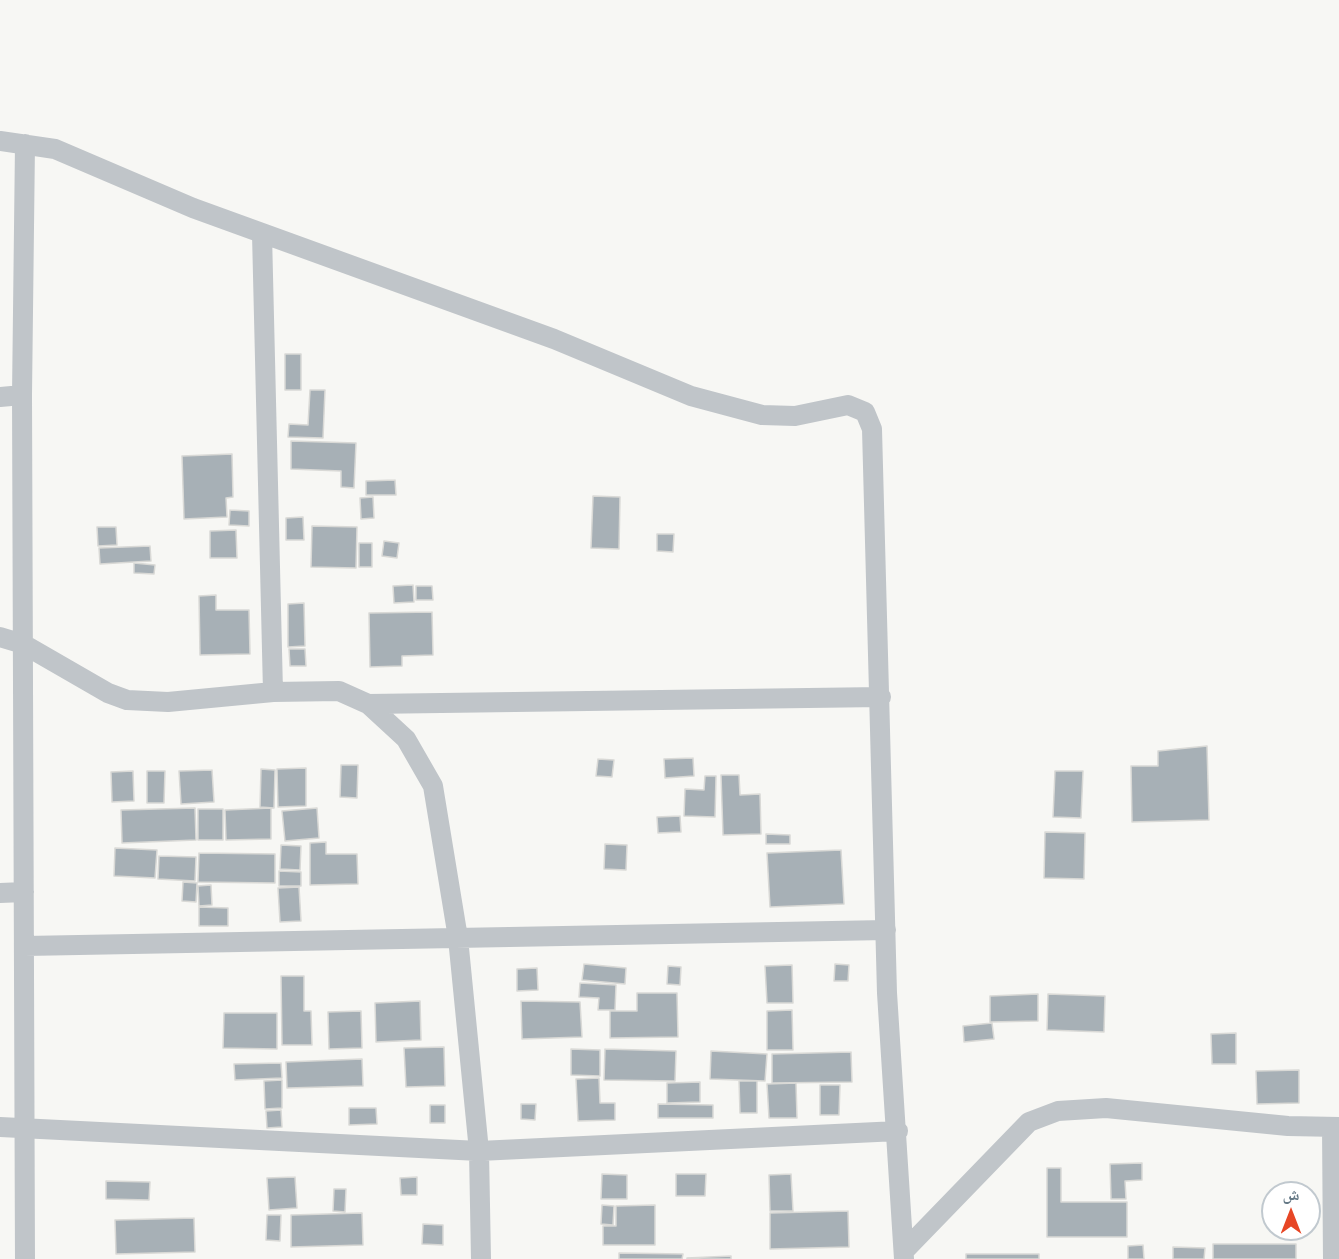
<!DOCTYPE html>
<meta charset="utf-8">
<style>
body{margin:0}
#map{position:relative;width:1339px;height:1259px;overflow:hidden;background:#f7f7f4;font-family:Figtree,"Noto Naskh Arabic",sans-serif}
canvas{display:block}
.north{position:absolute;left:1261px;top:1181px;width:60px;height:60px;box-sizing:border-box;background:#fff;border:2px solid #c1c9cf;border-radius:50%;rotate:0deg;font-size:16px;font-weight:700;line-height:24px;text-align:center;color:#657986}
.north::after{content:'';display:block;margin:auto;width:21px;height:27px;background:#e74625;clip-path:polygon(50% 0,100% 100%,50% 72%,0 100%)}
</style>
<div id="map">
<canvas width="1339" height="1259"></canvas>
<div class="north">ش</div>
</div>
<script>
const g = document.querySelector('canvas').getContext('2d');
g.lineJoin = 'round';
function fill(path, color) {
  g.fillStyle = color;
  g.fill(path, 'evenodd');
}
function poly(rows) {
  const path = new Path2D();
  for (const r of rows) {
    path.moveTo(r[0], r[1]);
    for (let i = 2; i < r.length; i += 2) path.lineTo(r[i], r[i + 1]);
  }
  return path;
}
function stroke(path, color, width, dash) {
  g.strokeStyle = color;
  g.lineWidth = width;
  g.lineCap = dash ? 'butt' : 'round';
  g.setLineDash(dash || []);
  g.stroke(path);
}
const building = poly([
 [285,354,301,354,301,390,285,390,285,354],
 [310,390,325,390,323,438,288,437,289,424,308,425,310,390],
 [291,441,356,443,354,488,341,487,341,471,291,469,291,441],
 [232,454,233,497,226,498,227,517,184,519,182,456,232,454],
 [395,480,396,495,366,495,366,481,395,480],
 [593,496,620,497,619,549,591,548,593,496],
 [373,497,374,518,361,519,360,498,373,497],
 [230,510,249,511,249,526,229,525,230,510],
 [303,517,304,540,286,540,286,518,303,517],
 [312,526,357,527,356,568,311,567,312,526],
 [97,527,116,527,117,545,98,546,97,527],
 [236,530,237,558,210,558,210,531,236,530],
 [657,534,674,534,673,552,657,551,657,534],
 [384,541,399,543,397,558,382,556,384,541],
 [359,543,372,543,372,567,359,567,359,543],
 [150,546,151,561,100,564,99,548,150,546],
 [134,563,155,565,154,574,134,573,134,563],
 [413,585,414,602,394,603,393,586,413,585],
 [416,586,432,586,433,600,416,600,416,586],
 [216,595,216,610,249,610,250,654,200,655,199,596,216,595],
 [304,603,305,646,288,647,288,604,304,603],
 [432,612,433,655,402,656,402,666,370,667,369,613,432,612],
 [289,649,305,649,306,666,290,666,289,649],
 [1207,746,1209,820,1132,822,1131,766,1158,766,1158,751,1207,746],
 [693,758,694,776,665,778,664,759,693,758],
 [598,759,614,760,612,777,596,776,598,759],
 [341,765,358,765,357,798,340,797,341,765],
 [306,768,306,806,278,807,277,769,306,768],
 [261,769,275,770,274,808,260,807,261,769],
 [212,770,214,802,181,804,179,771,212,770],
 [133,771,134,801,112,802,111,772,133,771],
 [147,771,165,771,164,803,147,803,147,771],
 [1055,771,1083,771,1081,818,1053,817,1055,771],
 [721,775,739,775,740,795,760,794,761,834,723,835,721,775],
 [705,776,716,776,715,817,684,816,685,789,704,790,705,776],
 [195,808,196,840,122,843,121,810,195,808],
 [271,808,271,839,226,840,225,810,271,808],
 [317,808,319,838,285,841,282,811,317,808],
 [198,809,223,809,223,840,198,840,198,809],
 [680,816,681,832,658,833,657,817,680,816],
 [1045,832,1085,833,1084,879,1044,878,1045,832],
 [766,834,790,835,790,844,766,844,766,834],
 [326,842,326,854,357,854,358,884,310,885,310,843,326,842],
 [605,844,627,845,626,870,604,869,605,844],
 [281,845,301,846,300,870,280,869,281,845],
 [115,848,157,850,155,878,114,876,115,848],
 [841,850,844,904,770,907,767,853,841,850],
 [199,853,275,854,275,883,198,882,199,853],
 [159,856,196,857,195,881,158,879,159,856],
 [279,871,301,872,301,886,279,886,279,871],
 [183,882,197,883,196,902,182,901,183,882],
 [211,885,212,905,199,906,198,886,211,885],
 [299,887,301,921,280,922,278,888,299,887],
 [199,907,228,908,228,926,199,926,199,907],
 [584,964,626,968,625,984,582,980,584,964],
 [835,964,849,965,848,981,834,981,835,964],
 [792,965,793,1003,767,1003,765,966,792,965],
 [668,966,681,967,680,985,667,984,668,966],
 [537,968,538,990,517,991,517,969,537,968],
 [281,976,304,976,304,1011,311,1011,312,1045,282,1045,281,976],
 [580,983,616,985,615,1010,598,1010,599,998,579,997,580,983],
 [637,993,677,993,678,1037,610,1038,610,1011,637,1011,637,993],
 [1038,994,1038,1021,990,1022,990,996,1038,994],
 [1048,994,1105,996,1104,1032,1047,1030,1048,994],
 [420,1001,421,1040,376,1042,375,1003,420,1001],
 [521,1001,580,1002,582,1037,522,1039,521,1001],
 [792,1010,793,1050,767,1050,767,1011,792,1010],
 [361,1011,362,1048,329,1049,328,1012,361,1011],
 [224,1013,277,1013,277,1049,223,1048,224,1013],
 [992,1023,994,1039,964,1042,963,1026,992,1023],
 [1236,1033,1236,1064,1212,1064,1211,1034,1236,1033],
 [444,1047,445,1086,406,1087,404,1048,444,1047],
 [571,1049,600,1050,600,1076,571,1075,571,1049],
 [605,1049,676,1051,675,1081,604,1080,605,1049],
 [711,1051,767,1054,765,1081,710,1079,711,1051],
 [851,1052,852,1082,772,1083,772,1054,851,1052],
 [362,1059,363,1086,287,1088,286,1062,362,1059],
 [281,1063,282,1078,235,1080,234,1064,281,1063],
 [1299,1070,1299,1103,1257,1104,1256,1071,1299,1070],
 [599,1078,600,1103,615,1103,615,1120,578,1121,576,1079,599,1078],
 [282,1080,282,1108,265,1109,264,1081,282,1080],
 [739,1081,757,1081,757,1113,740,1113,739,1081],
 [700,1082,700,1102,667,1103,667,1083,700,1082],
 [796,1083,797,1118,769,1118,767,1084,796,1083],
 [820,1085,840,1085,839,1115,820,1115,820,1085],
 [521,1104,536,1104,535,1120,521,1119,521,1104],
 [658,1104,713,1105,713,1118,658,1118,658,1104],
 [430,1105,445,1105,445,1123,430,1123,430,1105],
 [349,1108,376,1108,377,1124,349,1125,349,1108],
 [281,1110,282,1127,267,1128,266,1111,281,1110],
 [1142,1163,1142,1180,1125,1181,1126,1199,1111,1199,1110,1164,1142,1163],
 [1047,1168,1061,1168,1061,1202,1127,1202,1127,1237,1047,1237,1047,1168],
 [602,1174,627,1175,627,1199,601,1199,602,1174],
 [676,1174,706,1174,705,1196,676,1196,676,1174],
 [791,1174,793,1211,770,1211,769,1175,791,1174],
 [295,1177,297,1208,269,1210,267,1178,295,1177],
 [417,1177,417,1195,401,1195,400,1178,417,1177],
 [106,1181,150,1182,149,1200,106,1199,106,1181],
 [334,1189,346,1189,345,1212,333,1211,334,1189],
 [602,1205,614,1206,613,1225,601,1224,602,1205],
 [655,1205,655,1245,603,1245,603,1226,616,1226,616,1206,655,1205],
 [848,1211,849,1247,770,1249,770,1213,848,1211],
 [362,1213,363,1245,291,1247,291,1215,362,1213],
 [267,1215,281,1215,280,1241,266,1240,267,1215],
 [194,1218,195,1252,116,1254,115,1220,194,1218],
 [423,1224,443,1225,443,1245,422,1244,423,1224],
 [1213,1244,1296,1244,1296,1259,1213,1259,1213,1244],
 [1143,1245,1144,1259,1128,1259,1128,1246,1143,1245],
 [1173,1247,1205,1248,1204,1259,1173,1259,1173,1247],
 [619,1253,683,1254,682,1259,619,1259,619,1253],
 [966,1254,1039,1254,1039,1259,966,1259,966,1254],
 [731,1256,731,1259,687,1259,687,1258,731,1256]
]);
fill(building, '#a7b0b6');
stroke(building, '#d9d9d6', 1.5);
stroke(poly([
 [0,141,55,149,193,208,554,339,691,396,762,415,795,416,848,405,865,412,872,429,887,993,904,1259],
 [262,234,273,692],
 [0,397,22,395],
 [0,637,23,644,108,693,127,700,168,702,273,692,339,691,368,704,406,739,433,786,458,938,479,1151,481,1259],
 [368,704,881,697],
 [0,893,24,892],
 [25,946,886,930],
 [0,1127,479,1151,898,1131],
 [1332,1127,1333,1259],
 [904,1251,1029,1122,1058,1111,1106,1108,1288,1126,1339,1127],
 [25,1259,22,395,25,144]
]), '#c0c5c9', 20);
</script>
